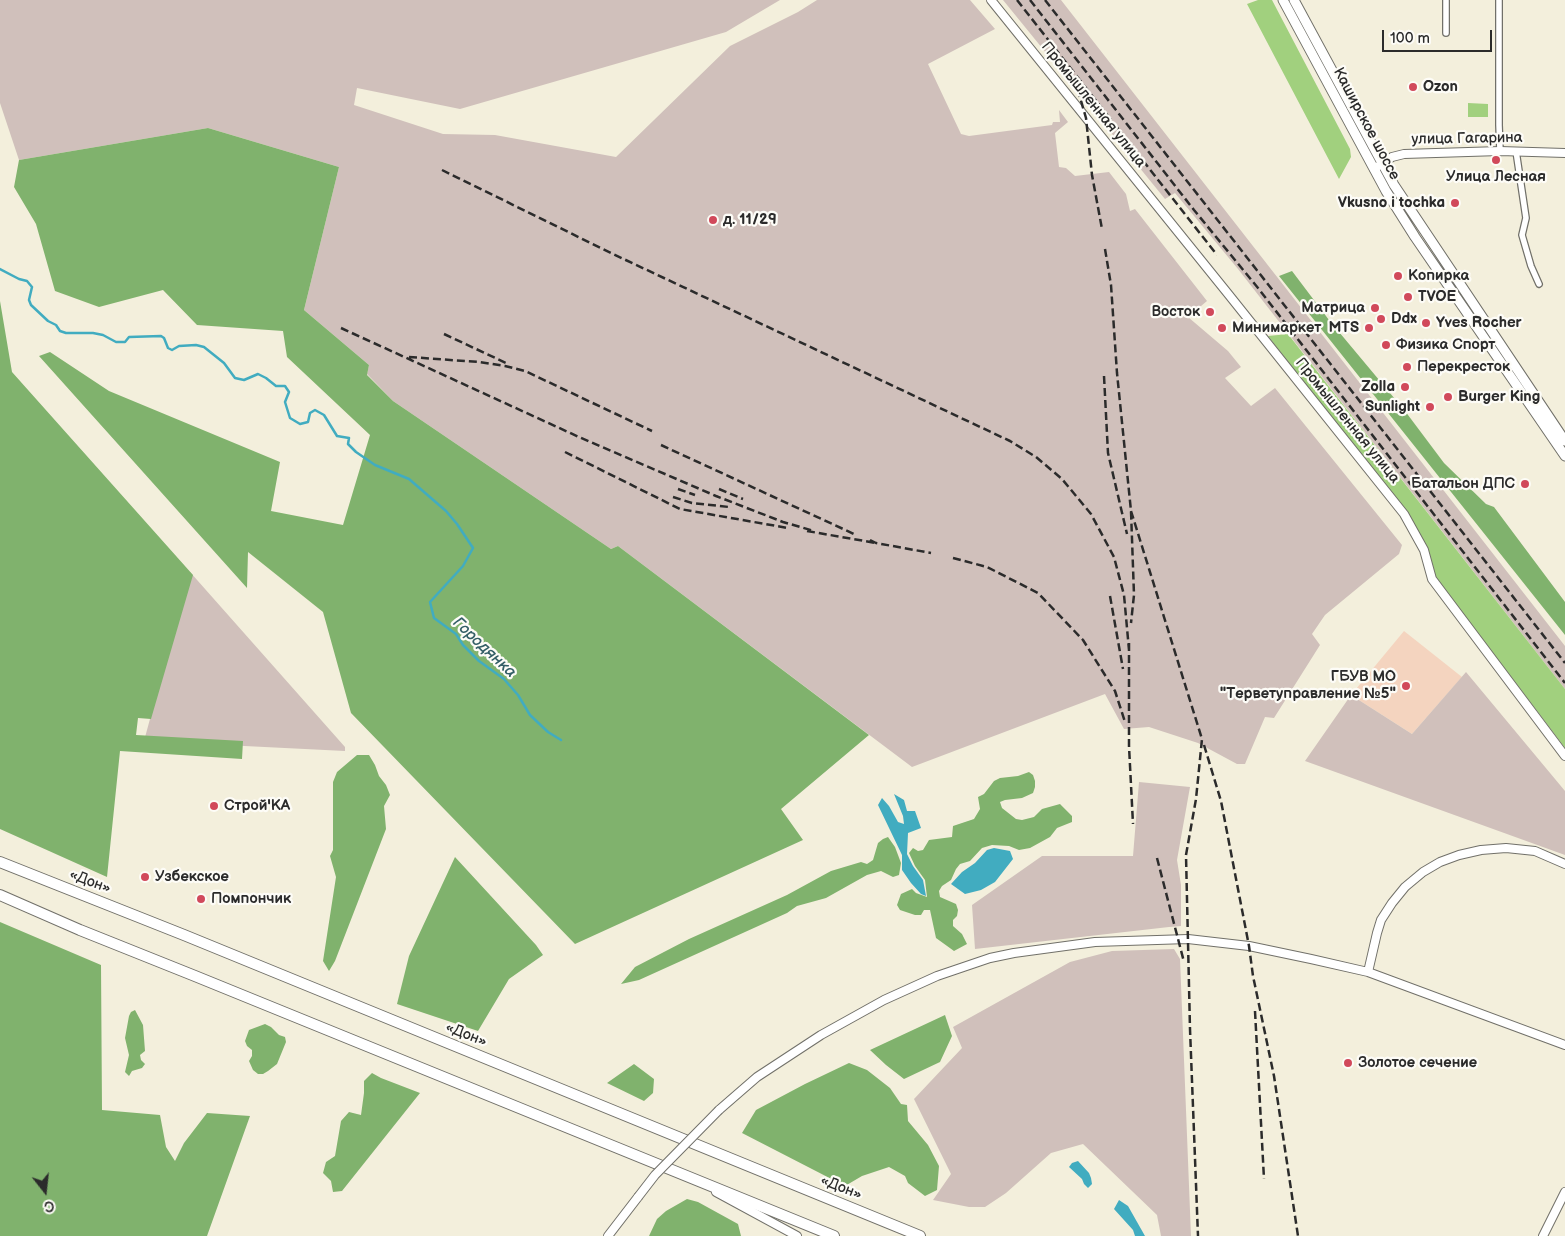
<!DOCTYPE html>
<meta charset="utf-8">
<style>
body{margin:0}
#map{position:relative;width:1565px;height:1236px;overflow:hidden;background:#f3efdc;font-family:"Balsamiq Sans",sans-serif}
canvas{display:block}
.north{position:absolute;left:20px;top:1166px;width:50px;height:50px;-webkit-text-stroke:4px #fdfcf7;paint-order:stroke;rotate:164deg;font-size:14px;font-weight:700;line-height:20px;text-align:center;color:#2b2b2b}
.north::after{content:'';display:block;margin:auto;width:18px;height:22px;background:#2b2b2b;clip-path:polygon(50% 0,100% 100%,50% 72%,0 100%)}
.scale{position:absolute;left:1382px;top:30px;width:110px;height:22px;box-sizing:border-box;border:2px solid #2b2b2b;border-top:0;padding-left:6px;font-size:15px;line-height:18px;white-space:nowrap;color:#2b2b2b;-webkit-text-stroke:4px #fdfcf7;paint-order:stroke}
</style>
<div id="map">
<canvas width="1565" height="1236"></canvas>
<div class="north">С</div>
<div class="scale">100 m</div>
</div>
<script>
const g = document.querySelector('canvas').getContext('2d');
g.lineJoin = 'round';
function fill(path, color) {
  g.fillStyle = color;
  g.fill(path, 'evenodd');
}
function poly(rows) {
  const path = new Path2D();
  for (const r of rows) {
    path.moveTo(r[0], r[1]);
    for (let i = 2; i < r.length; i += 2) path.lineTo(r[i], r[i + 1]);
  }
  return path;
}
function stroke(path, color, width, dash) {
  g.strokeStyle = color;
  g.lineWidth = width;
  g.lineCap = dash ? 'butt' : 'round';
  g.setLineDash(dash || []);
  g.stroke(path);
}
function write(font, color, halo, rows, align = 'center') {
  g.font = font + ' "Balsamiq Sans",sans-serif';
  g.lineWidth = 4.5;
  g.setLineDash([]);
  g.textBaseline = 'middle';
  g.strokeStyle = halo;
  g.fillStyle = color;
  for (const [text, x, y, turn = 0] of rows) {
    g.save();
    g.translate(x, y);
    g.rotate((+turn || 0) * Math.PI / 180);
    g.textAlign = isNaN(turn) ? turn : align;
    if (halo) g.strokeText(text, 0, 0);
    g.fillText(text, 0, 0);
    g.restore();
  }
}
fill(poly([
 [1404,631,1462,677,1412,734,1351,695]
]), '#f4d4bf');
fill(poly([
 [0,0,780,0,726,32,460,109,357,88,354,105,443,134,495,135,616,157,730,46,798,12,817,0,970,0,995,29,928,64,961,134,969,136,1052,125,1053,122,1060,122,1059,110,1068,122,1055,133,1059,167,1066,168,1075,176,1109,172,1126,194,1130,211,1135,209,1207,301,1188,317,1228,351,1241,367,1225,378,1251,406,1275,388,1402,545,1399,554,1325,615,1312,634,1320,645,1274,718,1265,717,1245,764,1237,764,1198,743,1149,727,1124,729,1105,694,912,767,618,546,611,549,393,401,367,374,369,365,304,310,339,167,208,128,19,160,0,103],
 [1003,0,1061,0,1565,646,1565,689,1238,269,1175,193,1165,199],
 [190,572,345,747,345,751,144,741],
 [1466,672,1565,791,1565,855,1305,761,1351,695,1412,734],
 [1139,782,1190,787,1177,860,1181,885,1181,926,1169,927,975,949,972,905,1042,856,1133,856],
 [1174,949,1180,959,1191,1236,1161,1236,1157,1215,1083,1144,1051,1153,1006,1193,985,1207,969,1207,933,1200,951,1174,914,1099,962,1048,953,1027,1070,962,1112,951]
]), '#d0c0bb');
fill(poly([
 [1258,0,1272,0,1350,149,1351,157,1339,179,1247,4],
 [1468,103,1488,104,1488,117,1468,117],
 [1288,334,1565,689,1565,748,1436,578,1418,537,1400,507,1268,336]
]), '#a1d07e');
fill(poly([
 [208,128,339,167,304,310,369,365,367,375,393,401,611,549,618,546,869,735,781,809,803,840,575,944,351,713,323,612,248,552,247,588,39,356,50,352,109,391,280,462,271,511,343,525,370,435,287,357,283,331,197,325,163,290,99,307,55,291,36,224,14,187,19,160],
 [1292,271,1329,320,1405,411,1444,463,1486,504,1494,507,1565,602,1565,635,1279,276],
 [0,301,12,372,193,575,151,719,138,718,136,735,243,741,242,759,120,751,107,877,0,829],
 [357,755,369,755,375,765,379,776,386,785,390,795,384,806,386,829,335,961,329,971,323,961,336,877,330,856,333,850,333,782,337,772],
 [1029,772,1033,775,1035,781,1035,787,1033,793,1022,798,1005,800,1000,802,1002,808,1016,819,1022,820,1034,817,1042,809,1060,804,1072,816,1072,822,1057,828,1050,837,1030,848,1019,850,1009,846,992,845,982,848,970,861,960,864,956,869,951,880,942,886,939,891,940,897,956,904,958,910,957,916,953,920,953,926,962,934,967,944,954,951,936,938,930,910,924,910,921,915,915,915,900,910,897,905,901,894,912,889,916,893,927,897,925,880,915,866,909,853,913,848,918,851,923,850,929,840,952,837,953,826,974,819,980,809,978,797,984,794,994,781,1000,778,1018,776],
 [888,837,895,847,901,863,899,875,893,877,881,871,867,875,826,898,797,906,787,913,639,980,621,984,635,967,689,939,787,895,831,871,861,862,867,864,873,860,878,843,883,839],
 [455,857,536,945,543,955,509,979,478,1031,397,1004,409,956],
 [0,922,101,965,102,1110,160,1115,166,1147,175,1161,184,1143,207,1113,250,1116,207,1236,0,1236],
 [135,1010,143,1025,145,1051,140,1055,141,1060,145,1064,142,1068,132,1071,129,1076,125,1072,129,1055,125,1038,129,1016,131,1012],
 [945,1015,952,1036,940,1062,904,1079,886,1065,870,1050],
 [265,1024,271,1027,279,1035,285,1037,286,1042,277,1064,268,1071,263,1074,258,1074,253,1070,249,1061,252,1056,252,1050,247,1046,245,1041,249,1030],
 [849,1063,867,1070,890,1088,901,1104,907,1105,908,1121,928,1145,939,1166,937,1190,925,1196,908,1183,905,1176,889,1167,862,1176,845,1186,742,1133,756,1110,805,1084],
 [634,1064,654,1079,653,1093,644,1101,607,1083],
 [372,1073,381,1078,420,1093,342,1191,333,1192,331,1181,323,1173,326,1162,335,1156,341,1121,349,1112,361,1115,364,1093,364,1081],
 [687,1199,698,1202,738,1224,741,1236,649,1236,657,1219,666,1211]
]), '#80b26d');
fill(poly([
 [894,794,904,800,907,811,915,811,921,828,908,833,907,854,913,866,923,880,926,896,921,894,911,883,902,870,902,855,878,805,882,798,889,806,898,822,904,824,903,816],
 [994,848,1010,851,1013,859,995,882,981,890,965,894,951,884,962,872,975,863,987,850],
 [1078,1161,1089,1173,1091,1178,1092,1184,1088,1188,1084,1184,1082,1179,1069,1167,1072,1163],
 [1119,1200,1128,1206,1145,1236,1135,1236,1133,1230,1114,1209]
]), '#41acc0');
stroke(poly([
 [0,269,19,279,27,281,32,287,29,300,31,305,48,321,56,325,60,331,66,333,93,333,103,335,116,342,125,342,129,337,161,336,164,338,168,348,172,350,179,346,196,345,204,347,224,363,235,378,244,380,258,374,266,378,276,386,285,386,289,392,285,402,290,418,300,424,308,422,310,413,315,410,324,415,337,436,349,438,348,444,356,452,375,465,409,479,446,511,457,524,473,548,463,566,430,602,434,618,456,634,463,645,479,661,504,679,518,695,530,715,548,732,561,740]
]), '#41acc0', 2.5);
const street = poly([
 [1446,0,1446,33],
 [1499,0,1499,125,1500,151],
 [1516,151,1526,218,1522,235,1531,266,1539,284]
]);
const secondary = poly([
 [991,0,1229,295,1404,514,1424,550,1432,579,1565,756],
 [1374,169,1392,157,1404,154,1500,151,1565,153],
 [1368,972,1377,933,1381,920,1392,903,1405,887,1423,872,1440,862,1459,855,1481,850,1506,848,1535,851,1565,864],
 [719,1110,757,1077,821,1035,884,1000,937,976,990,958,1014,953,1095,942,1188,939,1249,946,1311,959,1368,972,1565,1045],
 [716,1192,797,1236],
 [608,1236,638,1197],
 [1543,1236,1565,1192]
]);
const primary = poly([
 [1283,0,1386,191,1415,237,1565,456],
 [1294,0,1394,185,1565,441]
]);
const highway = poly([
 [0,862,184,935,920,1236],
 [0,895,80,930,195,976,834,1236]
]);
stroke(street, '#717069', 8);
stroke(secondary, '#717069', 10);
stroke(primary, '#717069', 11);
stroke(highway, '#717069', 12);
stroke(street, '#fff', 5.5);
stroke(secondary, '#fff', 8);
stroke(primary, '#fff', 9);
stroke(highway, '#fff', 10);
stroke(poly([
 [1017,0,1217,255],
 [1030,0,1194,210,1258,288,1565,683],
 [1045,0,1565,663],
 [1056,60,1079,94,1086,118,1092,175,1102,229],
 [442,170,613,254,1010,441,1036,457,1062,479,1091,514,1114,557,1124,595,1129,650],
 [1105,249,1111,285,1117,373,1131,511,1134,595,1131,623],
 [341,328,579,437,716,496,783,522,814,531],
 [444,334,506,363],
 [409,357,479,362,505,366,525,371,652,431],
 [1104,376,1108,453,1127,534],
 [661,445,854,534],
 [565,452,680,509,788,528],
 [678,489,695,495],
 [719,489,743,499],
 [673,497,692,503,729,507],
 [1131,511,1202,739,1196,799,1186,855,1190,1029,1198,1236],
 [807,531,876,543],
 [870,540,876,543,931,553],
 [953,558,987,567,1038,593,1083,640,1115,691,1125,722],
 [1110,596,1123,669],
 [1129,643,1129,746,1133,824],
 [1204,745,1221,801,1249,946,1253,976,1274,1076,1298,1236],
 [1157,858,1184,962],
 [1255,1011,1264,1179]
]), '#2b2b2b', 2.5, [8, 4]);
const secondaryBridge = poly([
 [638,1197,655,1175,719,1110]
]);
stroke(secondaryBridge, '#717069', 10, []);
stroke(secondaryBridge, '#fff', 8);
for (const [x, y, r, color] of [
 [1413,87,5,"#d1495b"],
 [1496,160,5,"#d1495b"],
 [1455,203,5,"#d1495b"],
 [713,220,5,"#d1495b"],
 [1398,276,5,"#d1495b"],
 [1408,297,5,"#d1495b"],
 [1375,308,5,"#d1495b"],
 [1210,312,5,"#d1495b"],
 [1381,319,5,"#d1495b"],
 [1426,323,5,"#d1495b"],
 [1222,328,5,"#d1495b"],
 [1369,328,5,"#d1495b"],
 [1386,345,5,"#d1495b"],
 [1407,367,5,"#d1495b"],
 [1405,387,5,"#d1495b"],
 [1448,397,5,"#d1495b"],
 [1430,407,5,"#d1495b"],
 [1525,484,5,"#d1495b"],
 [1406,686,5,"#d1495b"],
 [214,806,5,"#d1495b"],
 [145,877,5,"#d1495b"],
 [201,899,5,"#d1495b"],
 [1348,1063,5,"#d1495b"]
]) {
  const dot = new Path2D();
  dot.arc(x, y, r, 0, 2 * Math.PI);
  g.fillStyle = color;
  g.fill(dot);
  stroke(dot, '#fdfcf7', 2);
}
write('bold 15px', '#2b2b2b', '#fdfcf7', [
 ["Ozon",1423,87],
 ["Улица Лесная",1496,177,"center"],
 ["Vkusno i tochka",1445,203,"right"],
 ["д. 11/29",723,220],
 ["Копирка",1408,276],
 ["TVOE",1418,297],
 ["Матрица",1365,308,"right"],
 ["Восток",1200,312,"right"],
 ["Ddx",1391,319],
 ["Yves Rocher",1436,323],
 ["Минимаркет",1232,328],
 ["MTS",1359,328,"right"],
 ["Физика Спорт",1396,345],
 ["Перекресток",1417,367],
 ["Zolla",1395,387,"right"],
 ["Burger King",1458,397],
 ["Sunlight",1420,407,"right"],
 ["Батальон ДПС",1515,484,"right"],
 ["ГБУВ МО",1396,677,"right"],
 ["\"Терветуправление №5\"",1396,694,"right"],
 ["Строй'КА",224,806],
 ["Узбекское",155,877],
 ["Помпончик",211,899],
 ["Золотое сечение",1358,1063]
], 'left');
write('15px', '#2b2b2b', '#fdfcf7', [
 ["Промышленная улица",1093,105,51],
 ["Каширское шоссе",1366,124,62],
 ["улица Гагарина",1467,139,-1],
 ["Промышленная улица",1347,421,51],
 ["«Дон»",90,882,21],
 ["«Дон»",466,1035,22],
 ["«Дон»",841,1188,22]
]);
write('italic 16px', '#345f67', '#fdfcf7', [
 ["Городянка",484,648,43]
]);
</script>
